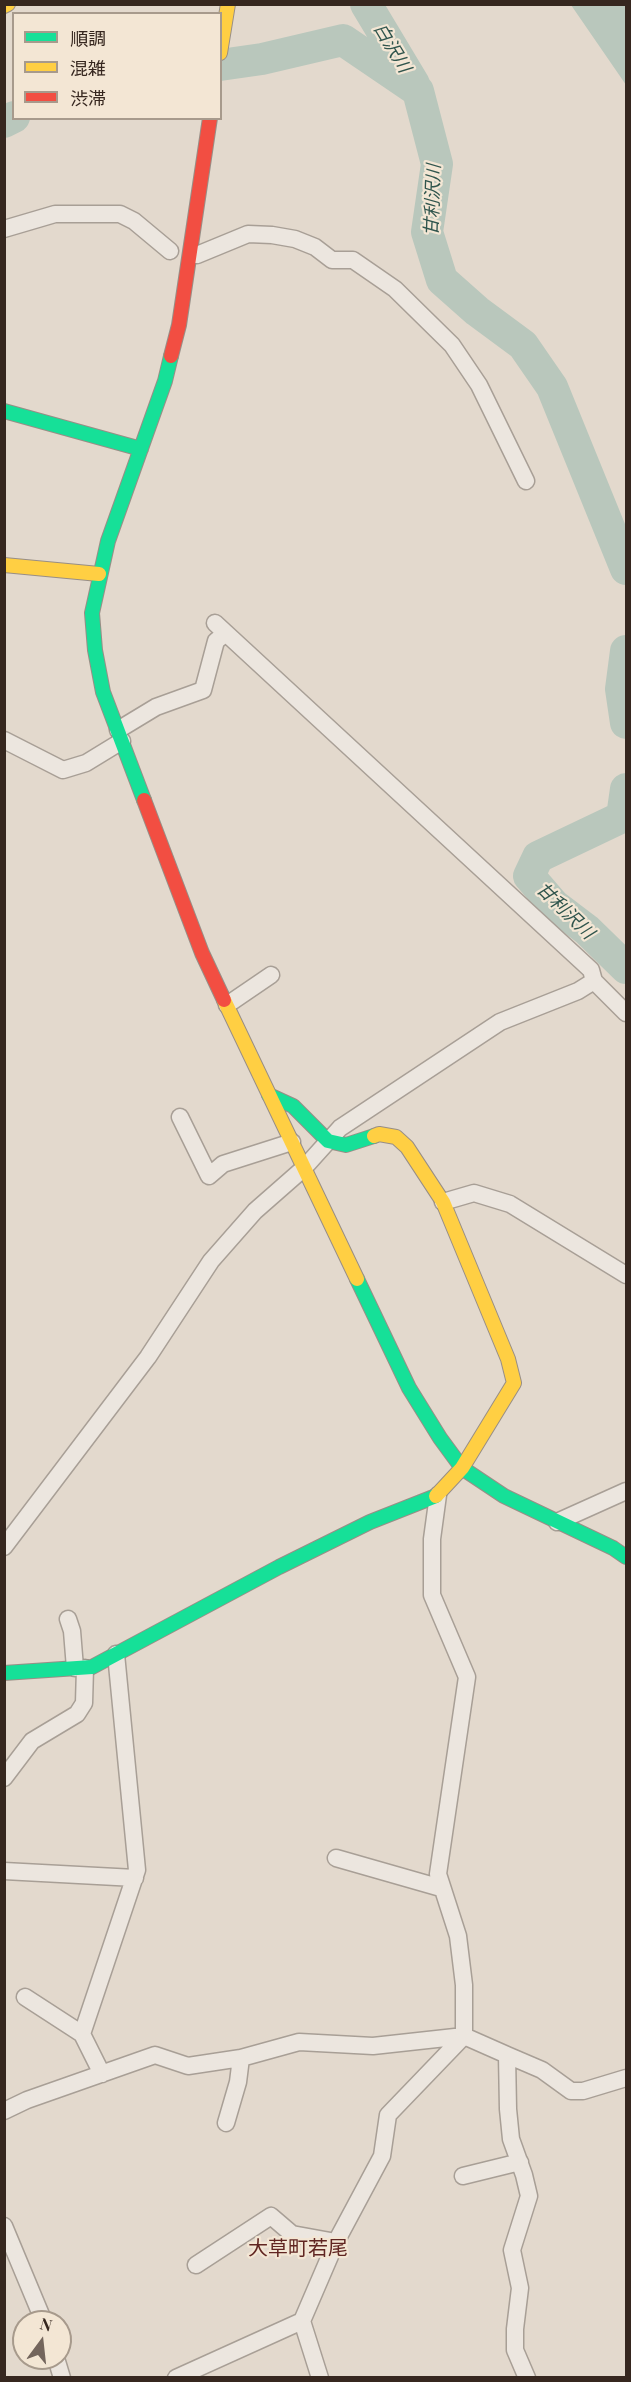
<!DOCTYPE html>
<meta charset="utf-8">
<style>
body{margin:0}
#map{position:relative;width:631px;height:2382px;overflow:hidden;background:#e3d9cd;font-family:"Playfair Display","Noto Sans JP",serif}
canvas{display:block}
.frame{position:absolute;inset:0;border:6px solid #36271f;pointer-events:none}
.legend{position:absolute;left:12px;top:12px;width:210px;height:108px;box-sizing:border-box;background:#f3e6d4;border:2px solid #a79a8c;margin:0;padding:8px 10px;list-style:none;font-size:18px;color:#36271f}
.legend li{display:flex;align-items:center;gap:12px;height:30px}
.legend b{width:30px;border:2px solid #a79a8c}
.north{position:absolute;left:12px;top:2310px;width:60px;height:60px;box-sizing:border-box;background:#f3e6d4;border:2px solid #a79a8c;border-radius:50%;rotate:15deg;font-size:16px;font-weight:700;line-height:24px;text-align:center;color:#36271f}
.north::after{content:'';display:block;margin:auto;width:21px;height:27px;background:#73655c;clip-path:polygon(50% 0,100% 100%,50% 72%,0 100%)}
</style>
<div id="map">
<canvas width="631" height="2382"></canvas>
<div class="frame"></div>
<ul class="legend">
<li><b style="height:8px;background:#16e098"></b>順調</li>
<li><b style="height:8px;background:#ffcf43"></b>混雑</li>
<li><b style="height:8px;background:#f24e42"></b>渋滞</li>
</ul>
<div class="north">N</div>
</div>
<script>
const g = document.querySelector('canvas').getContext('2d');
g.lineJoin = 'round';
function fill(path, color) {
  g.fillStyle = color;
  g.fill(path, 'evenodd');
}
function poly(rows) {
  const path = new Path2D();
  for (const r of rows) {
    path.moveTo(r[0], r[1]);
    for (let i = 2; i < r.length; i += 2) path.lineTo(r[i], r[i + 1]);
  }
  return path;
}
function stroke(path, color, width, dash) {
  g.strokeStyle = color;
  g.lineWidth = width;
  g.lineCap = dash ? 'butt' : 'round';
  g.setLineDash(dash || []);
  g.stroke(path);
}
function write(font, color, halo, rows, align = 'center') {
  g.font = font + ' "Playfair Display","Noto Sans JP",serif';
  g.lineWidth = 4.5;
  g.setLineDash([]);
  g.textBaseline = 'middle';
  g.strokeStyle = halo;
  g.fillStyle = color;
  for (const [text, x, y, turn = 0] of rows) {
    g.save();
    g.translate(x, y);
    g.rotate((+turn || 0) * Math.PI / 180);
    g.textAlign = isNaN(turn) ? turn : align;
    if (halo) g.strokeText(text, 0, 0);
    g.fillText(text, 0, 0);
    g.restore();
  }
}
fill(poly([
 [571,5,626,5,626,85,624,82]
]), '#b9c7bc');
stroke(poly([
 [366,4,414,84],
 [220,65,262,59,343,40,418,91,437,164,427,232,442,280,477,311,523,345,552,387,626,569],
 [4,122,14,117],
 [626,651,621,689,626,723],
 [626,789,622,817,538,857,529,876,554,905,587,930,626,968]
]), '#b9c7bc', 32);
const street = poly([
 [4,229,55,214,120,214,134,221,170,251],
 [197,255,248,234,272,235,295,239,315,247,332,260,353,260,395,289,452,345,479,385,526,481],
 [215,623,591,970,594,981,626,1013],
 [118,730,156,707,203,690,216,641,226,633],
 [4,740,63,770,86,763,122,741],
 [227,1005,271,975],
 [180,1117,209,1176,223,1164,292,1142],
 [443,1202,474,1193,510,1204,626,1275],
 [557,1522,626,1491],
 [4,1547,148,1357,211,1261,255,1211,304,1168,340,1128,500,1022,578,991,594,981],
 [68,1619,72,1631,75,1668],
 [4,1778,32,1741,77,1714,84,1703,85,1668],
 [336,1858,441,1888],
 [4,1871,135,1878],
 [25,1997,82,2034],
 [507,2055,542,2070,571,2091,583,2091,626,2078],
 [102,2074,82,2034,137,1870,116,1654],
 [4,2111,27,2100,155,2055,188,2066,241,2058,299,2042,373,2046,464,2036,507,2055,508,2109,511,2139,524,2175,529,2196,512,2250,520,2288,515,2329,515,2350,527,2378],
 [226,2123,238,2082,241,2058],
 [463,2176,520,2162],
 [4,2226,44,2322],
 [196,2265,271,2216,292,2234,336,2242],
 [56,2358,62,2378],
 [176,2378,302,2321],
 [320,2378,302,2321,336,2242,382,2156,388,2115,464,2036,464,1985,458,1936,438,1874,467,1677,432,1595,432,1539,438,1495]
]);
const fast = poly([
 [4,411,141,449],
 [144,800,103,692,95,650,92,613,108,541,165,381,171,356],
 [269,1095,293,1106,328,1141,346,1145,374,1136],
 [357,1279,409,1388,440,1438,462,1468,504,1496,613,1548,626,1557],
 [4,1673,92,1667,279,1567,370,1522,436,1496]
]);
const slow = poly([
 [4,6,8,4],
 [220,53,228,4],
 [4,565,99,574],
 [224,1000,357,1279],
 [374,1136,379,1134,396,1137,407,1147,443,1202,508,1359,514,1383,462,1468,436,1496]
]);
const jam = poly([
 [171,356,179,325,210,118],
 [144,800,202,953,224,1000]
]);
stroke(street, '#a89f96', 19);
stroke(fast, '#988e86', 16);
stroke(slow, '#988e86', 16);
stroke(jam, '#988e86', 16);
stroke(street, '#ece6df', 16);
stroke(fast, '#16e098', 14);
stroke(slow, '#ffcf43', 14);
stroke(jam, '#f24e42', 14);
write('italic 18px', '#30554d', '#f3e6d4', [
 ["白沢川",392,48,59],
 ["甘利沢川",433,200,-88],
 ["甘利沢川",565,911,44]
]);
write('20px', '#602521', '#f3e6d4', [
 ["大草町若尾",298,2249]
]);
</script>
